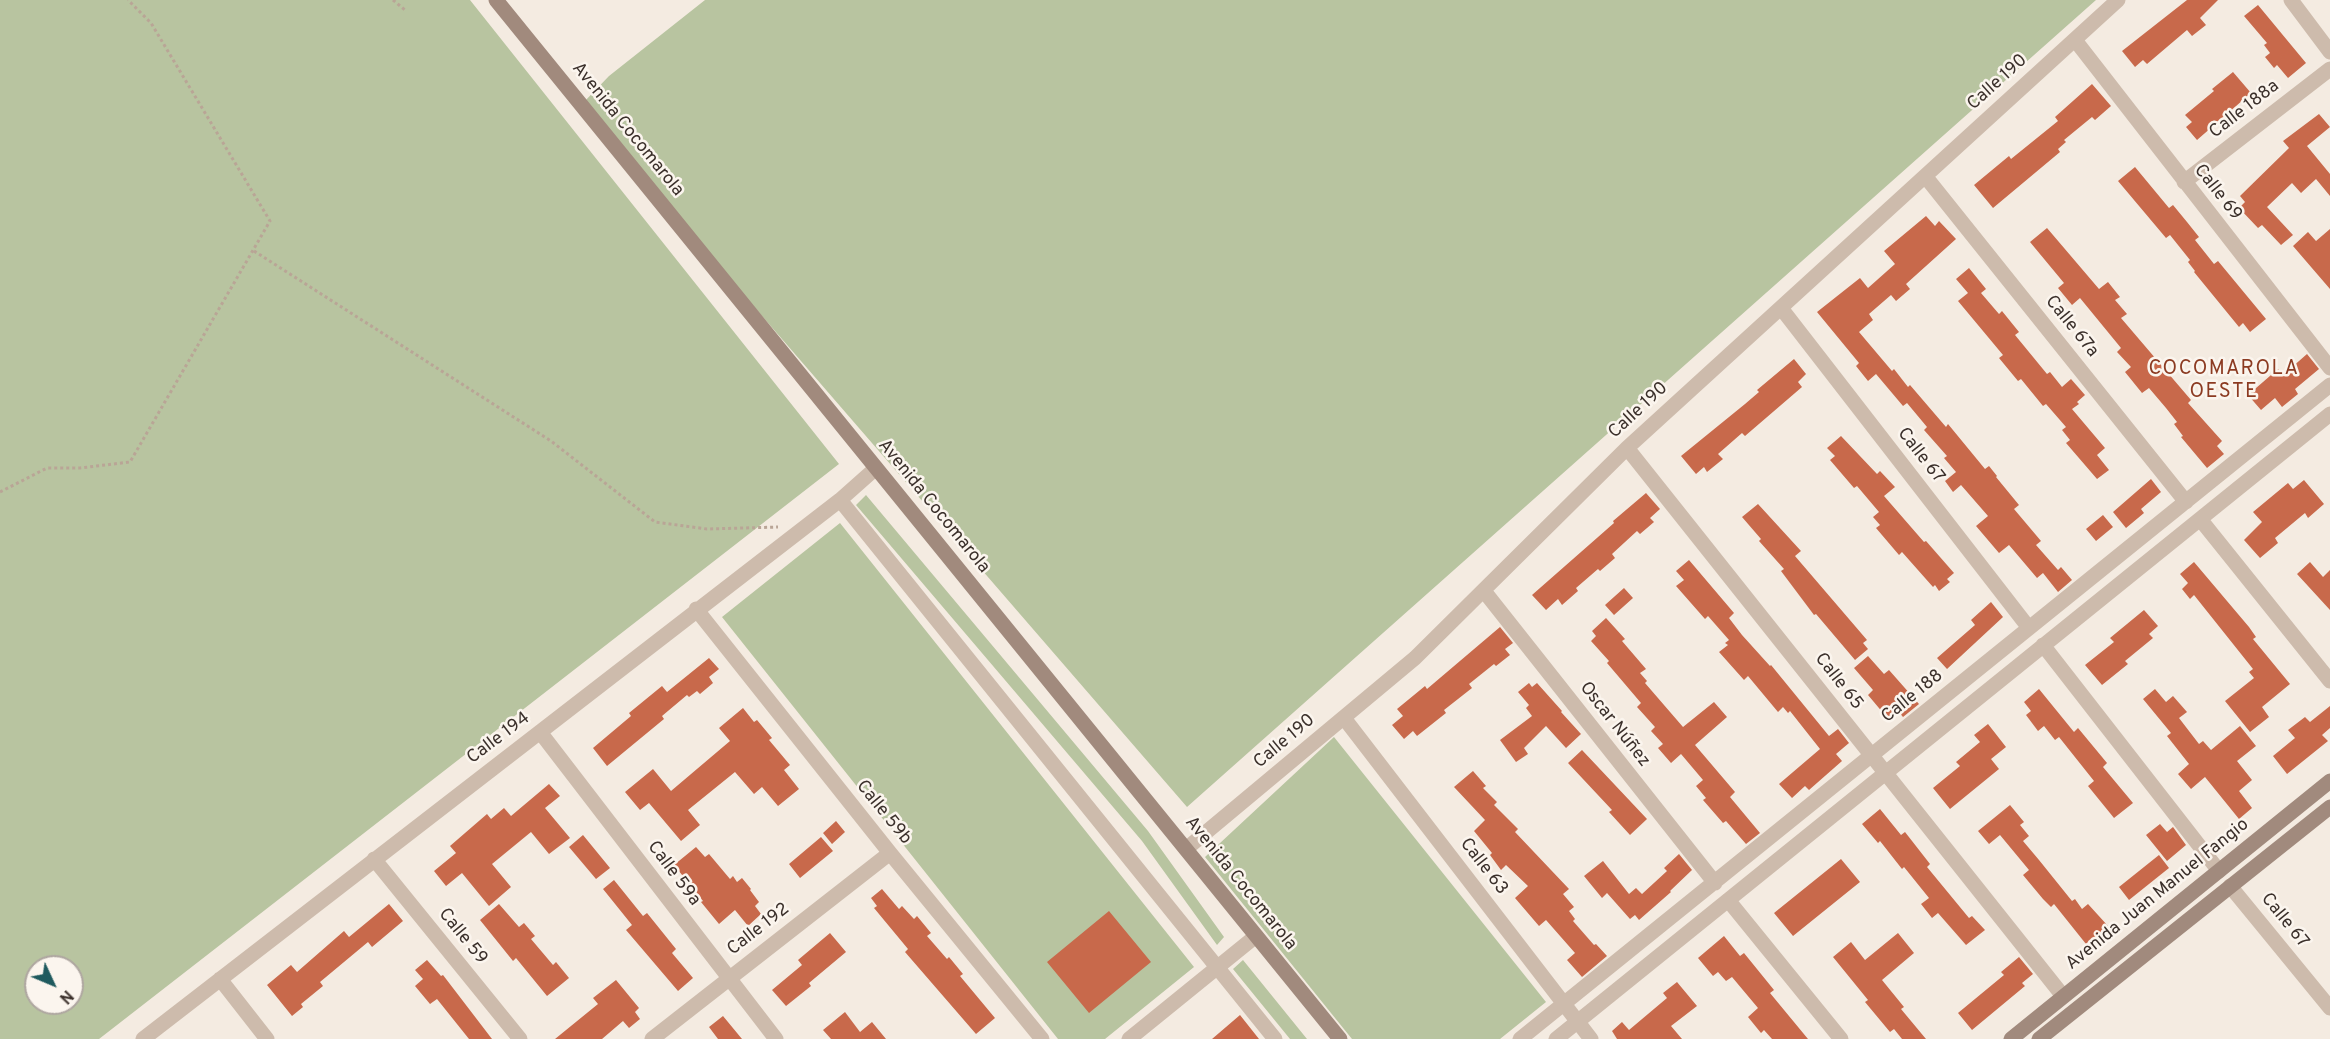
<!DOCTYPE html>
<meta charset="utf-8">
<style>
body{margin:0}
#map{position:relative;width:2330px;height:1039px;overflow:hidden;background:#f4ebe1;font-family:Overpass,sans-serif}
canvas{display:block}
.north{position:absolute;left:24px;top:955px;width:60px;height:60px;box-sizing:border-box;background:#fbf5ee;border:2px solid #aea6a0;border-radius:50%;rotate:134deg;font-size:16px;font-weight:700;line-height:24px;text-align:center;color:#3b302b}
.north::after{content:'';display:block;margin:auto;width:21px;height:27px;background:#1f5a5e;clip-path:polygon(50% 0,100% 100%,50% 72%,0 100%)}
</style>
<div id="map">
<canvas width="2330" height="1039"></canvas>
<div class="north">N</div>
</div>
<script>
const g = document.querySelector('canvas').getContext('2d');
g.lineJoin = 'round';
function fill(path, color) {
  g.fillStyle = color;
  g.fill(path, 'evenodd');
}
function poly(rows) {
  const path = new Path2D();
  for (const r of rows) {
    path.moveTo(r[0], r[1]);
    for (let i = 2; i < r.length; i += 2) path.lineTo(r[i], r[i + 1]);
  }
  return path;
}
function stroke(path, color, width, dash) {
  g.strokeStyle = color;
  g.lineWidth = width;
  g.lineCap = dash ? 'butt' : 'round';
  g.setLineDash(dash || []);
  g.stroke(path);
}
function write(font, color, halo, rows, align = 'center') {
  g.font = font + ' Overpass,sans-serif';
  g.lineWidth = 5;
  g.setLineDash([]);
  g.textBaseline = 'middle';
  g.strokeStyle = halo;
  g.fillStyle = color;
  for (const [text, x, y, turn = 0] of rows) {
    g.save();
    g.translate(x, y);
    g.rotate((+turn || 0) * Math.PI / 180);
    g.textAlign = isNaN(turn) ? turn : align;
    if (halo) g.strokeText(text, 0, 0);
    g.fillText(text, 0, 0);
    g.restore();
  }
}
fill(poly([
 [0,0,470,0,839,464,99,1039,0,1039],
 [36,967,72,967,72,1003,36,1003],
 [705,0,2096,0,1187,807,640,175,583,103,609,76],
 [866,495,1148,831,1224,937,1217,945,1142,841,856,505],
 [840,523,1194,967,1105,1039,1058,1039,722,617],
 [1334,737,1546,1002,1500,1039,1352,1039,1205,857],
 [1243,960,1307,1039,1290,1039,1233,969]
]), '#b8c4a0');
fill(poly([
 [2187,0,2218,0,2200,18,2206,25,2192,36,2187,30,2147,64,2143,60,2135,67,2122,51],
 [2258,5,2306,63,2288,78,2277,65,2274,68,2265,57,2270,53,2264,45,2267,43,2244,16],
 [2233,72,2251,93,2197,140,2186,127,2192,122,2185,115,2214,91,2212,89],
 [2092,84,2111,106,2095,120,2092,117,2064,140,2066,142,2058,149,2060,152,1993,208,1974,185,2009,156,2011,159,2058,121,2055,117],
 [2319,114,2330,127,2307,146,2330,174,2330,196,2316,179,2301,193,2292,183,2267,207,2293,235,2281,245,2262,225,2258,228,2239,208,2245,202,2240,196,2289,148,2283,141],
 [2135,167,2169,208,2173,205,2187,222,2199,237,2195,240,2214,264,2218,261,2266,319,2250,332,2243,323,2239,327,2194,272,2195,271,2188,262,2190,260,2170,235,2166,238,2118,181],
 [1926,216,1935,226,1939,221,1956,239,1906,284,1910,289,1896,301,1891,295,1869,314,1873,320,1859,332,1892,371,1894,369,1908,387,1910,385,1946,427,1948,424,1985,469,1989,466,1997,476,1996,477,2019,505,2014,509,2041,541,2036,545,2058,570,2061,567,2072,580,2058,592,2043,573,2037,578,2009,545,1999,553,1976,526,1988,516,1961,485,1953,492,1945,481,1956,472,1944,458,1947,456,1924,430,1927,427,1907,403,1903,406,1876,374,1868,381,1856,366,1859,363,1817,312,1860,278,1868,288,1895,264,1884,251],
 [2047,228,2099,289,2108,282,2120,297,2115,300,2127,314,2121,318,2191,400,2188,403,2222,441,2217,446,2224,454,2207,468,2181,437,2183,436,2174,424,2177,422,2166,408,2149,388,2142,393,2125,372,2131,367,2117,352,2121,348,2080,298,2072,305,2058,288,2064,283,2030,242],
 [2330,229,2330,289,2293,246,2308,232,2316,241],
 [1969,268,1986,289,1981,293,1999,314,2002,311,2019,332,2015,335,2047,374,2050,372,2062,387,2071,379,2085,395,2077,402,2079,404,2072,409,2105,448,2097,455,2109,470,2097,479,2066,443,2070,440,2062,430,2066,427,2046,404,2043,406,2021,379,2018,381,1999,358,2003,355,1958,301,1968,293,1956,279],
 [2307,354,2319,369,2295,389,2298,394,2282,407,2275,398,2261,410,2248,395,2278,369,2283,375],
 [1794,359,1806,374,1798,382,1802,387,1745,436,1742,433,1718,454,1723,459,1707,472,1704,467,1696,474,1681,456,1745,404,1759,392,1757,390],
 [1841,436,1877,474,1880,471,1895,487,1884,496,1924,542,1926,541,1954,573,1947,579,1950,582,1939,591,1935,585,1933,587,1902,552,1899,555,1876,528,1880,525,1873,517,1879,512,1857,486,1854,488,1830,460,1835,456,1827,448],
 [2151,479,2161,492,2141,509,2144,513,2126,528,2113,512],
 [2304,480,2324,504,2308,518,2305,513,2275,538,2278,543,2260,558,2244,540,2262,522,2253,512,2288,483,2293,489],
 [1646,493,1660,509,1650,518,1654,522,1640,534,1637,531,1612,554,1615,558,1600,571,1598,569,1576,588,1578,591,1562,605,1558,599,1546,610,1532,595,1614,523,1613,521],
 [1758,504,1801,551,1795,556,1867,640,1863,643,1868,649,1855,660,1816,614,1814,615,1781,571,1784,569,1759,541,1761,539,1742,517],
 [2103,515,2113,527,2096,541,2086,529],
 [1689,560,1734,613,1729,618,1742,635,1770,666,1771,665,1829,736,1838,729,1849,743,1836,754,1842,761,1809,790,1805,786,1792,798,1779,784,1820,749,1790,711,1788,713,1783,707,1778,712,1748,676,1744,680,1719,652,1728,645,1725,643,1729,640,1708,616,1705,619,1676,586,1684,580,1676,571],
 [2194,562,2249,627,2256,637,2253,639,2290,684,2262,707,2269,717,2250,732,2225,701,2254,678,2249,672,2253,669,2194,595,2190,599,2182,589,2188,583,2180,574],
 [2310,562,2323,577,2330,570,2330,610,2297,574],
 [1624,588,1633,598,1614,615,1605,605],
 [1991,602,2003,617,1947,669,1937,658,1975,625,1971,620],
 [2144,610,2158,626,2149,634,2153,638,2125,661,2128,664,2102,685,2085,665,2114,642,2110,638],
 [1606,618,1625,639,1622,641,1646,669,1640,673,1647,681,1645,683,1683,727,1714,702,1727,717,1695,745,1735,792,1730,797,1760,833,1746,844,1726,821,1723,823,1703,800,1706,798,1696,786,1703,780,1681,754,1671,763,1658,748,1663,744,1651,731,1655,727,1637,707,1641,703,1607,663,1609,661,1591,641,1596,636,1592,631],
 [1500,627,1513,643,1505,649,1510,655,1496,666,1494,664,1469,684,1472,688,1444,710,1446,713,1417,736,1413,731,1404,739,1392,725,1403,716,1397,709,1425,686,1427,689],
 [1868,656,1884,674,1889,670,1919,704,1903,717,1898,711,1889,720,1868,695,1873,690,1854,668],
 [709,658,719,669,709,677,713,683,700,694,697,691,689,697,687,695,662,716,664,719,607,766,593,748,631,716,629,713,662,686,667,692],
 [1529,683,1532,687,1537,683,1562,711,1561,712,1581,734,1566,748,1546,726,1524,748,1528,754,1516,762,1500,740,1532,716,1526,708,1529,705,1518,692],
 [2039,689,2074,732,2078,728,2107,763,2103,767,2133,803,2114,818,2088,786,2094,781,2059,737,2055,740,2044,726,2038,731,2026,715,2031,711,2024,702],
 [2155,689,2166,702,2173,696,2187,712,2179,718,2199,744,2203,741,2211,750,2240,726,2256,746,2237,761,2252,780,2239,791,2252,808,2239,819,2205,777,2191,789,2178,774,2189,764,2167,736,2171,733,2143,699],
 [2330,706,2330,728,2322,735,2328,741,2287,774,2273,756,2295,738,2288,730,2305,717,2310,722],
 [743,708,754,722,757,720,772,738,769,740,790,765,784,770,799,789,778,806,762,787,754,794,735,772,688,810,700,825,681,841,649,803,640,810,625,792,653,769,671,791,730,741,719,728],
 [1988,724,2006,747,1991,759,1999,769,1950,809,1933,788,1960,766,1956,762,1980,742,1974,735],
 [1582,750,1647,819,1630,835,1609,812,1612,810,1568,763],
 [1473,771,1486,786,1483,788,1497,802,1494,805,1518,829,1515,832,1569,889,1563,894,1574,907,1569,911,1575,919,1573,921,1594,945,1596,944,1607,956,1582,977,1567,960,1575,953,1546,920,1539,926,1515,898,1528,886,1506,865,1501,870,1490,855,1492,853,1474,831,1485,820,1454,787],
 [549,784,560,796,545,808,570,838,549,854,531,832,492,864,511,887,489,906,462,873,446,886,434,871,456,853,450,846,487,814,491,819,504,808,511,816],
 [2010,805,2024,822,2020,825,2029,836,2023,841,2039,860,2072,901,2075,899,2082,909,2088,904,2108,926,2086,944,2054,904,2051,907,2043,899,2023,875,2029,870,2000,835,1989,844,1978,831],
 [1880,809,1901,835,1905,832,1930,864,1927,867,1969,918,1972,916,1985,930,1966,945,1938,913,1932,918,1921,904,1929,898,1904,867,1902,869,1880,841,1878,843,1862,824],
 [836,821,845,832,832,844,823,833],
 [2160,824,2167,832,2173,827,2186,845,2167,861,2146,835],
 [583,835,610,868,596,879,569,847],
 [821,837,833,851,800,878,789,864],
 [696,847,705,857,709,854,730,879,733,876,737,882,742,878,751,889,750,890,759,902,755,906,761,914,748,926,735,910,719,924,701,902,703,901,674,865],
 [1679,854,1692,870,1670,891,1671,892,1639,920,1635,915,1630,919,1607,893,1602,898,1584,876,1603,861,1629,894,1636,888,1642,894,1667,871,1664,868],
 [2159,855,2169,868,2129,900,2119,887],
 [1841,859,1860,882,1793,936,1774,913],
 [614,880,643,916,647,913,676,949,672,953,693,978,678,991,626,930,632,925,603,889],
 [882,889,899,909,902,906,914,919,917,916,931,933,927,936,947,959,949,957,963,974,960,976,995,1018,976,1034,905,952,908,949,874,908,877,906,871,898],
 [389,904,403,921,372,947,368,942,320,982,323,986,301,1004,303,1007,292,1016,267,985,291,965,297,972,344,931,349,937],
 [499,904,519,927,524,923,535,936,531,939,553,965,556,962,569,978,547,996,516,958,513,961,480,920],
 [1109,911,1151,962,1089,1013,1047,962],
 [830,933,846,952,809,983,811,986,786,1006,772,990,802,965,798,960],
 [1898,933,1914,953,1882,980,1904,1007,1901,1009,1926,1039,1902,1039,1894,1029,1890,1032,1865,1002,1868,1000,1833,957,1851,942,1865,960],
 [1724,936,1740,956,1744,953,1774,990,1770,993,1808,1039,1772,1039,1764,1030,1761,1033,1748,1017,1758,1008,1732,977,1726,981,1718,972,1713,976,1698,958],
 [2019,957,2033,974,2022,983,2025,986,1972,1030,1958,1013,2004,975,2001,972],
 [427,960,441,976,443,975,492,1039,469,1039,437,999,430,1004,415,986,423,979,415,970],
 [616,980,639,1008,635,1012,640,1019,629,1028,623,1021,602,1039,555,1039,598,1004,593,998],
 [1677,982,1697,1006,1671,1026,1682,1039,1617,1039,1612,1031,1622,1022,1629,1030,1667,998,1663,993],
 [845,1012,860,1032,872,1022,886,1039,831,1039,823,1030],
 [1240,1015,1259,1039,1212,1039],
 [723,1016,742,1039,718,1039,709,1027]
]), '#c8694b');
stroke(poly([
 [393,0,405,10],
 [254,251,551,441,655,522,707,529,778,527],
 [0,492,47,468,80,468,130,462,270,221,151,23,128,0]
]), '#b9a596', 3, [3, 3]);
stroke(poly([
 [2291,0,2330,52],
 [2075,40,2330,368],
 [1925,176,2186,502],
 [2184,182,2330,69],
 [1781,308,2029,628],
 [1627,448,2063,996],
 [840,500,1275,1039],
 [2200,519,2330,681],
 [1484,591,1715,883],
 [696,609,890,853,1042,1039],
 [2043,645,2219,871],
 [1344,718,1591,1039],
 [540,732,776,1039],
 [1186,849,1415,658,1627,448,2118,0],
 [374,859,520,1039],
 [2230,886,2330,1008],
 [1728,900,1841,1039],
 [220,979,267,1039],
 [143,1039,840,500,876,468],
 [652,1039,890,853],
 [1129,1039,1256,936],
 [1520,1039,2330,385],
 [1556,1039,2330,414]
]), '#cdbbac', 15);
stroke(poly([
 [496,0,1340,1039],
 [2011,1039,2330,781],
 [2039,1039,2330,807]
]), '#a18a7d', 15);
write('18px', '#3b302b', '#fbf5ee', [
 ["Calle 190",1998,83,-42],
 ["Calle 188a",2245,110,-38],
 ["Avenida Cocomarola",627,130,51],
 ["Calle 69",2217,193,52],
 ["Calle 67a",2071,327,51],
 ["Calle 190",1639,411,-43],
 ["Calle 67",1920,456,52],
 ["Avenida Cocomarola",933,507,51],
 ["Calle 65",1838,682,52],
 ["Calle 188",1913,697,-39],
 ["Oscar Núñez",1614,725,52],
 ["Calle 194",499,739,-37],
 ["Calle 190",1285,742,-40],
 ["Calle 59b",883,813,51],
 ["Calle 63",1483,867,52],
 ["Calle 59a",673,874,53],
 ["Avenida Cocomarola",1240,884,51],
 ["Avenida Juan Manuel Fangio",2158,895,-39],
 ["Calle 67",2284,921,51],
 ["Calle 192",759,930,-38],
 ["Calle 59",462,937,51]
]);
g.letterSpacing = '1.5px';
write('20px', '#8c3b22', '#fbf5ee', [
 ["COCOMAROLA",2224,370],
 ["OESTE",2224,393]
]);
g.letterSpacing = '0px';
</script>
